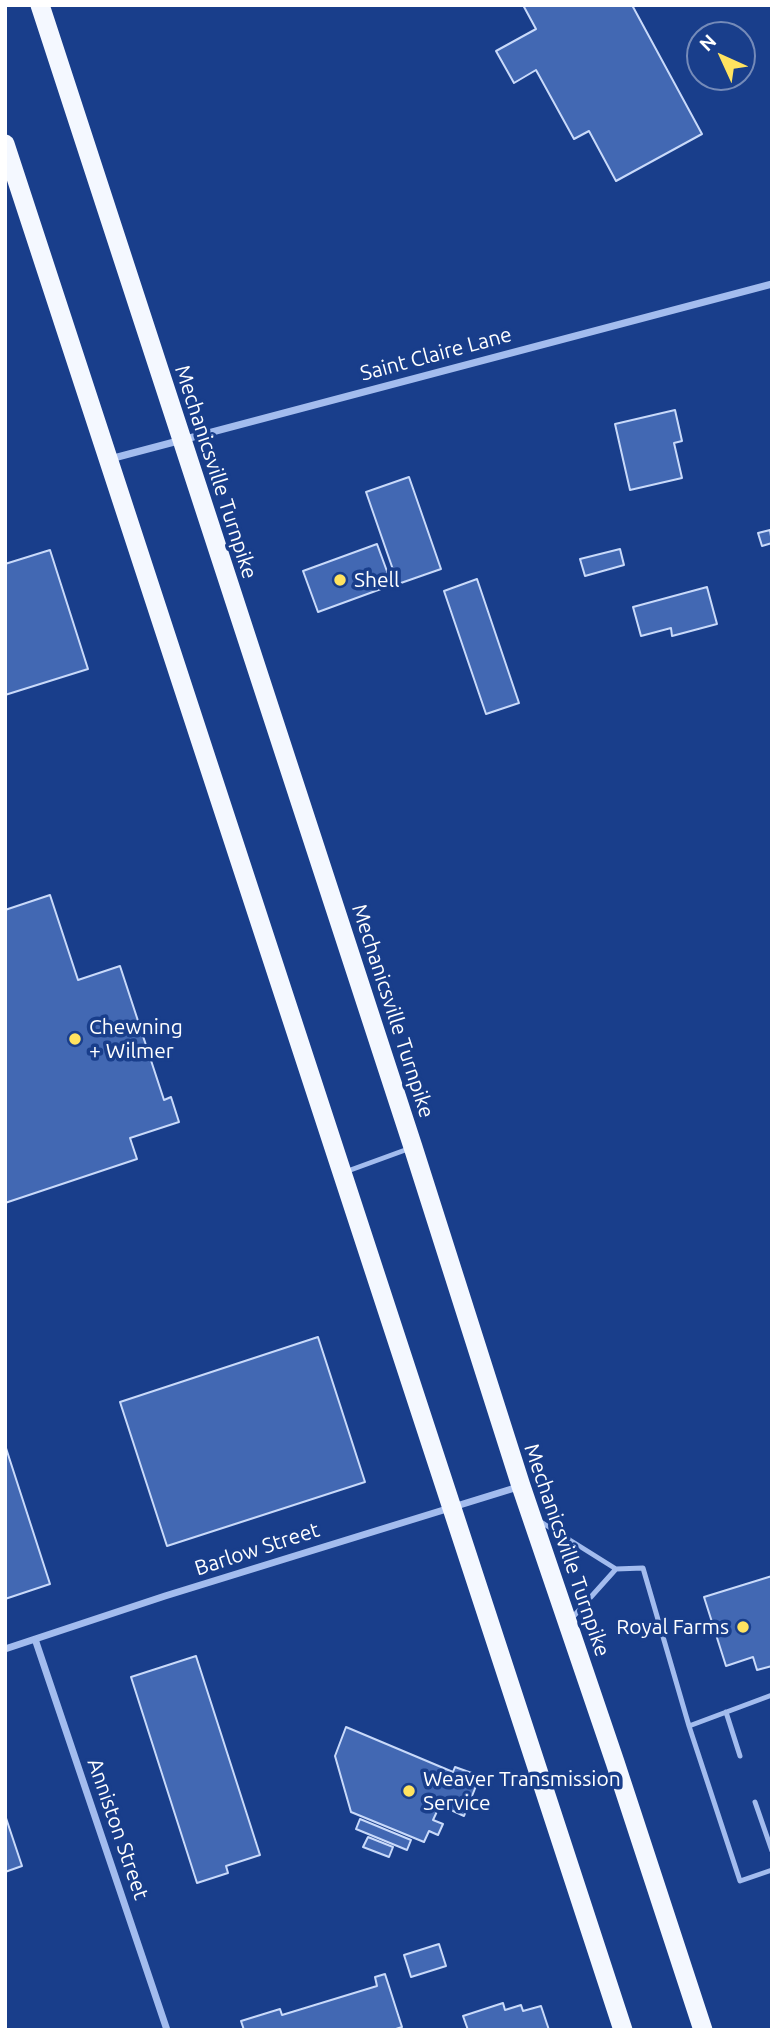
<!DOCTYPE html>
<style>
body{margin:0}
#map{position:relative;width:777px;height:2035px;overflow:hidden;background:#193e8b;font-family:Ubuntu,sans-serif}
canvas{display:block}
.frame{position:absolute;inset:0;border:7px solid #fff;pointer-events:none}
.north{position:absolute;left:686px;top:21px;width:70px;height:70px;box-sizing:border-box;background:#193e8b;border:2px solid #758bb9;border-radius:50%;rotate:315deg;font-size:19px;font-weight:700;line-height:28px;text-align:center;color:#fff}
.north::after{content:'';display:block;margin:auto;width:24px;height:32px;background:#ffe360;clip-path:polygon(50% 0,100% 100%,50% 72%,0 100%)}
</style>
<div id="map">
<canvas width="777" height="2035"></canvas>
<div class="frame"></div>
<div class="north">N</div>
</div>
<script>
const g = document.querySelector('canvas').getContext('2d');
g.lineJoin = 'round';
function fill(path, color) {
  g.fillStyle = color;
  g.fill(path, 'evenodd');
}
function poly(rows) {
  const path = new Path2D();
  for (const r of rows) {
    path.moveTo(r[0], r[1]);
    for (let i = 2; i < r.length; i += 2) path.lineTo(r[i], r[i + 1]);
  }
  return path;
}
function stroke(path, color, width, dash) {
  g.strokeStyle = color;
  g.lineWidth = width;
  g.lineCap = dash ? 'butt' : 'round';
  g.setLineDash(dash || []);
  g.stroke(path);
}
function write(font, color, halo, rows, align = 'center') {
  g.font = font + ' Ubuntu,sans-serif';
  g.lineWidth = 7;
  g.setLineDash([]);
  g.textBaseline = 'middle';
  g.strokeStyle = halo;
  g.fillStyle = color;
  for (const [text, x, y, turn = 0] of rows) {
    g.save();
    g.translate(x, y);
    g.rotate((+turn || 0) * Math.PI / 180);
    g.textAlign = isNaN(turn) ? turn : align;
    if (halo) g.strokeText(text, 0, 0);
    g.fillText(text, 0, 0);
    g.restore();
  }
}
const building = poly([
 [523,5,632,5,702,134,616,181,589,131,574,139,536,70,514,83,496,51,536,29,523,5],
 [675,410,682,441,674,443,682,478,630,490,615,424,675,410],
 [409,477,441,569,398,584,366,492,409,477],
 [770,530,772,543,762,546,758,533,770,530],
 [377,544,392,585,318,612,303,571,377,544],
 [620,549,624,565,585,576,580,559,620,549],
 [50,550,88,669,5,695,5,564,50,550],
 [477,579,519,703,486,714,444,591,477,579],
 [707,587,717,624,672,636,671,628,641,636,633,607,707,587],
 [50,895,78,980,120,966,164,1100,171,1097,179,1122,130,1138,137,1159,5,1203,5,910,50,895],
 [318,1337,365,1482,167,1546,120,1402,318,1337],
 [5,1445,50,1584,5,1599,5,1445],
 [772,1576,772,1666,757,1670,753,1657,726,1666,704,1597,772,1576],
 [196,1656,260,1855,226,1866,228,1873,197,1883,131,1677,196,1656],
 [346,1727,453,1772,455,1767,480,1776,464,1816,440,1805,433,1820,443,1824,438,1835,429,1831,424,1842,351,1812,335,1756,346,1727],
 [5,1815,22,1866,5,1872,5,1815],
 [360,1819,411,1840,407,1850,356,1829,360,1819],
 [368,1837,393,1847,389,1857,363,1847,368,1837],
 [439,1944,446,1966,411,1977,404,1955,439,1944],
 [385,1974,402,2027,393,2030,244,2030,241,2021,280,2009,282,2015,377,1986,375,1977,385,1974],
 [503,2003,505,2010,521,2005,523,2011,541,2006,549,2030,468,2030,463,2016,503,2003]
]);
fill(building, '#4268b3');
stroke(building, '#c9dafa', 2);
stroke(poly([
 [345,1172,408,1149],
 [541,1522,616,1569,572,1618],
 [616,1569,643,1568,689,1726,772,1695],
 [726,1712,740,1756],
 [689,1726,740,1881,772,1870],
 [755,1802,772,1851]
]), '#a3bcee', 5);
stroke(poly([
 [110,459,772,284],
 [35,1639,167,2030],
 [5,1649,165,1596,518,1487]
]), '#a3bcee', 7);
stroke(poly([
 [40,5,413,1147,521,1486,615,1762,703,2030],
 [5,144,623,2030]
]), '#f4f8ff', 19);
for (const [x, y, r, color] of [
 [340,580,7,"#ffe360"],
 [75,1039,7,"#ffe360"],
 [743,1627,7,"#ffe360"],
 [409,1791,7,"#ffe360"]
]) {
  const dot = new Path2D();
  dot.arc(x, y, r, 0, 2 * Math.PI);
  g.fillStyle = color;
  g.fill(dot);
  stroke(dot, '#193e8b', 2.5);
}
write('21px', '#fff', '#193e8b', [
 ["Saint Claire Lane",436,354,-15],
 ["Mechanicsville Turnpike",216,472,72],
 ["Mechanicsville Turnpike",393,1011,72],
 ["Barlow Street",257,1549,-18],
 ["Mechanicsville Turnpike",567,1550,71],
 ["Anniston Street",118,1829,71]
]);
write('21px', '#fff', '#193e8b', [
 ["Shell",354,580],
 ["Chewning",89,1027],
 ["+ Wilmer",89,1051],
 ["Royal Farms",729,1627,"right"],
 ["Weaver Transmission",423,1779],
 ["Service",423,1803]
], 'left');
</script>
